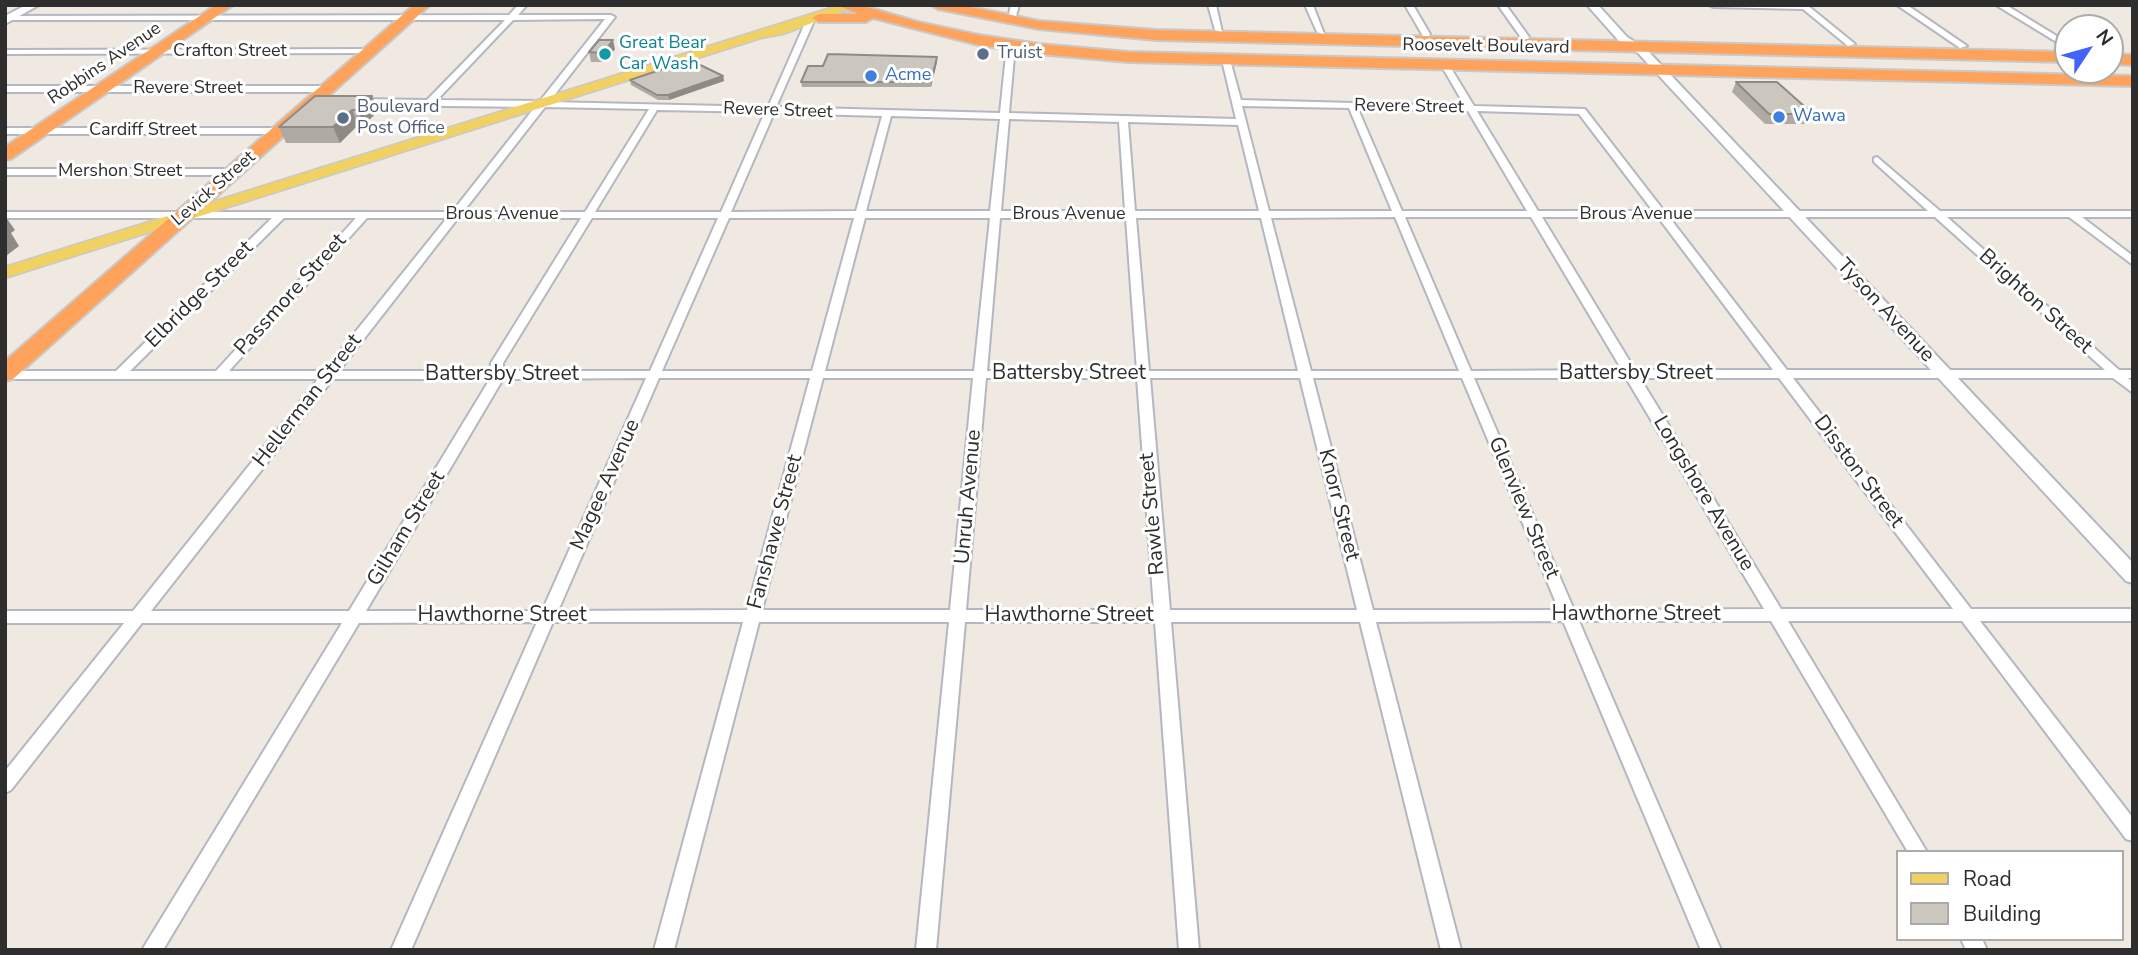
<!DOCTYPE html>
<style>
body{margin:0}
#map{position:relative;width:2138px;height:955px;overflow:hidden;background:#efe9e1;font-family:"Nunito Sans",sans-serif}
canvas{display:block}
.frame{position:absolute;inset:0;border:7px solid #2e2e2e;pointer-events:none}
.legend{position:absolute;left:1896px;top:850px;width:228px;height:91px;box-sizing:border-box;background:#fff;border:2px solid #ababab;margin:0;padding:9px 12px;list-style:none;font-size:21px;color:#2e2e2e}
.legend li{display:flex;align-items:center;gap:14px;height:35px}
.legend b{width:35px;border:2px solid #ababab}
.north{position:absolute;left:2054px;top:14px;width:70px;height:70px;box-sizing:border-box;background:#fff;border:2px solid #ababab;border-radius:50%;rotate:54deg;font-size:19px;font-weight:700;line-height:28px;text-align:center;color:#2e2e2e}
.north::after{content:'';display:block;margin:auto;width:24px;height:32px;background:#4264fb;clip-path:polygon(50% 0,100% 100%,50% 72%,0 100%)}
</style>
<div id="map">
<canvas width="2138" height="955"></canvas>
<div class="frame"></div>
<ul class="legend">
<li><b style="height:9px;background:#f2d163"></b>Road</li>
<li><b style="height:19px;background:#cbc7bf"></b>Building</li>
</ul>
<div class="north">N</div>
</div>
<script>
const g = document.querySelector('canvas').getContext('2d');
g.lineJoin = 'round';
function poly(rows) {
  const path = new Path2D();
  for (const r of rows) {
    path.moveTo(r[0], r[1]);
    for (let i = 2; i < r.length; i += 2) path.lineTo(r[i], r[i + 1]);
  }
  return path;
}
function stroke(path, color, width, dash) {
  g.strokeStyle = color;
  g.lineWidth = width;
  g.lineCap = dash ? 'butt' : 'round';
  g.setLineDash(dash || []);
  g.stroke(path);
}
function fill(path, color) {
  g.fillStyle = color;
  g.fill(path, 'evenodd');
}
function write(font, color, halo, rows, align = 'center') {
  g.font = font + ' "Nunito Sans",sans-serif';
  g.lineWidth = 6;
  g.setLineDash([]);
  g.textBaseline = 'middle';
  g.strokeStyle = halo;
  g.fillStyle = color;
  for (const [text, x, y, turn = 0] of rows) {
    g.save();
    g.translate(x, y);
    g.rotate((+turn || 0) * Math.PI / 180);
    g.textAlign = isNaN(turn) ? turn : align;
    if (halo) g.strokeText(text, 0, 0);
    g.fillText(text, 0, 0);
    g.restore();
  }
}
const street = poly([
 [518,5,527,5,518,15,611,15,615,17,549,102,768,107,806,21,810,19,814,21,776,107,1000,113,1007,45,1011,43,1015,45,1009,113,1236,119,1222,60,1226,57,1230,60,1241,100,1465,106,1441,65,1445,62,1449,65,1474,106,1585,109,1664,211,1928,211,1874,162,1874,158,1877,157,1940,211,2133,211,2133,217,2082,217,2133,256,2133,265,2069,217,1947,217,2119,370,2133,370,2133,378,2128,378,2133,382,2133,393,2113,378,1793,378,1971,609,2133,609,2133,621,1980,621,2133,818,2133,841,2126,839,1962,621,1788,621,1927,852,1908,852,1771,621,1579,621,1721,950,1701,950,1563,621,1376,622,1461,950,1441,950,1360,622,1171,622,1199,950,1179,950,1155,622,965,622,936,950,916,950,949,622,759,622,674,950,654,950,743,622,553,622,411,950,391,950,537,622,359,623,163,950,142,950,342,623,142,623,11,790,5,793,5,771,124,623,5,623,5,611,133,611,318,379,5,379,5,371,116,371,272,218,5,218,5,212,452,212,535,107,358,105,354,102,358,99,427,100,505,20,5,20,5,16,509,15,518,5],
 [605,19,540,101,437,100,513,20,605,19],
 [1242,106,1349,108,1392,211,1269,211,1242,106],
 [545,107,649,109,585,212,463,212,545,107],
 [1358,109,1468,111,1527,211,1402,211,1358,109],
 [657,110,765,112,721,212,595,212,657,110],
 [1477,111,1579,114,1653,211,1538,211,1477,111],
 [774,113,882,116,856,211,731,212,774,113],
 [891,116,1000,119,990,211,866,211,891,116],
 [1009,119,1119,122,1125,211,1001,211,1009,119],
 [1128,122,1238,125,1259,211,1135,211,1128,122],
 [1395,217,1459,371,1311,371,1271,218,1395,217],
 [1405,217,1531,217,1622,370,1471,371,1405,217],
 [1542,217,1658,217,1773,370,1635,370,1542,217],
 [1669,217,1935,217,2105,370,1787,370,1669,217],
 [284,218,356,218,216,371,130,371,284,218],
 [367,218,447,218,324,371,229,371,367,218],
 [458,218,581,218,491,363,490,371,339,371,458,218],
 [592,218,718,218,650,371,503,371,503,363,592,218],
 [729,218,854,218,812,371,662,371,729,218],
 [865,218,990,218,974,371,825,371,865,218],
 [1000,218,1126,218,1137,371,987,371,1000,218],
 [1136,218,1261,218,1298,371,1149,371,1136,218],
 [646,378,542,611,366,611,503,379,646,378],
 [659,378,810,378,747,610,558,611,659,378],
 [823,378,973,378,950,610,762,610,823,378],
 [986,378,1137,378,1154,610,966,610,986,378],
 [1150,378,1300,378,1357,610,1170,610,1150,378],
 [1313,378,1462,378,1559,610,1373,610,1313,378],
 [1474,378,1626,378,1764,609,1574,610,1474,378],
 [1640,378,1779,378,1953,609,1781,609,1640,378],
 [333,379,490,379,349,611,151,611,333,379],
 [1011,5,1019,5,1016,16,1009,14,1011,5],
 [1208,5,1216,5,1222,32,1215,30,1208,5],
 [1305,5,1313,5,1324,34,1317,32,1305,5],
 [1405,5,1413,5,1430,34,1429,36,1423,36,1405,5],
 [1498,5,1506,5,1529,37,1528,39,1522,39,1498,5],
 [1709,5,1807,5,1855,44,1848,46,1803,9,1713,7,1709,5],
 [1897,5,1907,5,1967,46,1960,48,1897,5],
 [1996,5,2006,5,2068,43,2068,49,1996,5],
 [374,49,374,53,371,53,5,54,5,50,374,49],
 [5,86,329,86,333,89,329,92,5,92,5,86],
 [5,128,281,128,286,131,281,134,5,134,5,128],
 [5,169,235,169,240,172,235,175,5,175,5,169],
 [1961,939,1982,939,1987,950,1966,950,1961,939]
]);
const secondary = poly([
 [26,5,39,5,5,24,5,16,26,5],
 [1587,5,1598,5,1627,37,1646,49,2133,563,2133,583,2126,581,1638,53,1619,41,1587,5]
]);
const primary = poly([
 [840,5,859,5,783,34,761,38,5,278,5,267,840,5]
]);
const highway = poly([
 [216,5,233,5,11,159,5,160,5,147,216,5],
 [414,5,430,5,13,379,5,381,5,361,414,5],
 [837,5,860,5,918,22,979,35,1039,44,1129,52,2133,76,2133,86,1129,62,1039,54,979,45,873,18,866,22,819,22,812,18,819,14,858,14,837,5],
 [931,5,961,5,1039,21,1156,30,2068,52,2068,62,1156,40,1039,29,938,9,931,5],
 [2110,54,2133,55,2133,65,2110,64,2110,54]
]);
stroke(street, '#b4b7c1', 4);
stroke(secondary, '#b4b7c1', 4);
stroke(primary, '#c9c9c9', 3);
stroke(highway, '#c9c9c9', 4);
fill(street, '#fff');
fill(secondary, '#fff');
fill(primary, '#f2d163');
fill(highway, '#ffa35c');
fill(poly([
 [615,49,606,62,591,62,589,52],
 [937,62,931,87,802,87,801,82,823,66],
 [723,76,724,81,669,100,658,100,631,85,630,80],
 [1736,82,1813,114,1808,124,1765,124,1732,92],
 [315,96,378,111,364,125,358,125,340,143,286,143,279,127]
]), '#afaba4');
fill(poly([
 [613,40,615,49,606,62,603,53],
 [937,57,937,62,931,87,931,82],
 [723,76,724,81,669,100,668,95],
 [372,96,378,111,364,125,358,110],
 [352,110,358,125,340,143,333,127],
 [5,216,15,230,11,233,19,246,6,256,5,254]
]), '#8e8b86');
const building = poly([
 [599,40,613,40,603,53,589,52,599,40],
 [828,54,937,57,931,82,801,82,808,66,823,66,828,54],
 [690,60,723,76,668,95,657,95,630,80,690,60],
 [1736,82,1777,82,1813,114,1769,114,1736,82],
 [315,96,372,96,358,110,352,110,333,127,279,127,315,96]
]);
fill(building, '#cbc7bf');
stroke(building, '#8e8b86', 2);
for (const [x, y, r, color] of [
 [605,54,7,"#0f9aa8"],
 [983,54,7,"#5c6f8a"],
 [871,76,7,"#3f7fe0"],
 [1779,117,7,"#3f7fe0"],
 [343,118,7,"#5c6f8a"]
]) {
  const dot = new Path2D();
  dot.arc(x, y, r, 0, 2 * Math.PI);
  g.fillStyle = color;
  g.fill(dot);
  stroke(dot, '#fff', 2.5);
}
write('18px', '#0d838f', '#fff', [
 ["Great Bear",619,44],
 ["Car Wash",619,65]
], 'left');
write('18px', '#2e2e2e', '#fff', [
 ["Roosevelt Boulevard",1486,47,1],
 ["Crafton Street",230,52],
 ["Robbins Avenue",105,64,-34],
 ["Revere Street",188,89],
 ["Revere Street",1409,107,1],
 ["Revere Street",778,111,2],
 ["Cardiff Street",143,131],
 ["Mershon Street",120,172],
 ["Levick Street",214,189,-41],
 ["Brous Avenue",502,215],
 ["Brous Avenue",1069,215],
 ["Brous Avenue",1636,215]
]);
write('18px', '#4e5e75', '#fff', [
 ["Truist",997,54],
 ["Boulevard",357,108],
 ["Post Office",357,129]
], 'left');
write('18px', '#366cbe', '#fff', [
 ["Acme",885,76],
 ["Wawa",1793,117]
], 'left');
write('21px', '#2e2e2e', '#fff', [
 ["Elbridge Street",200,295,-45],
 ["Passmore Street",291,295,-48],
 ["Brighton Street",2035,302,42],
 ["Tyson Avenue",1885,311,47],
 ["Battersby Street",1069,374],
 ["Battersby Street",1636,374],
 ["Battersby Street",502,375],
 ["Hellerman Street",308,401,-52],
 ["Disston Street",1858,472,53],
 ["Magee Avenue",606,485,-66],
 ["Longshore Avenue",1703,494,59],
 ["Unruh Avenue",969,497,-85],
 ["Knorr Street",1338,505,76],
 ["Glenview Street",1523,508,67],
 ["Rawle Street",1153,514,-95],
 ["Gilham Street",407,529,-59],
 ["Fanshawe Street",776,532,-75],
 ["Hawthorne Street",1636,615],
 ["Hawthorne Street",502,616],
 ["Hawthorne Street",1069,616]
]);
</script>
